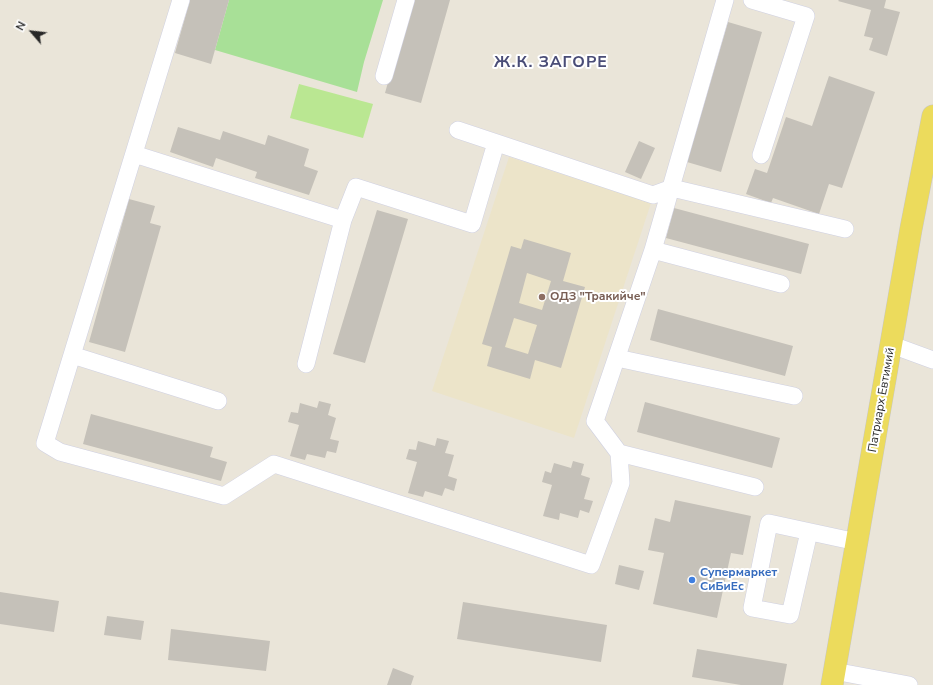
<!DOCTYPE html>
<meta charset="utf-8">
<style>
body{margin:0}
#map{position:relative;width:933px;height:685px;overflow:hidden;background:#eae5d9;font-family:"Nunito Sans",sans-serif}
canvas{display:block}
.north{position:absolute;left:12px;top:12px;width:40px;height:40px;-webkit-text-stroke:3px #fff;paint-order:stroke;rotate:298deg;font-size:11px;font-weight:700;line-height:16px;text-align:center;color:#282828}
.north::after{content:'';display:block;margin:auto;width:14px;height:18px;background:#282828;clip-path:polygon(50% 0,100% 100%,50% 72%,0 100%)}
</style>
<div id="map">
<canvas width="933" height="685"></canvas>
<div class="north">N</div>
</div>
<script>
const g = document.querySelector('canvas').getContext('2d');
g.lineJoin = 'round';
function fill(path, color) {
  g.fillStyle = color;
  g.fill(path, 'evenodd');
}
function poly(rows) {
  const path = new Path2D();
  for (const r of rows) {
    path.moveTo(r[0], r[1]);
    for (let i = 2; i < r.length; i += 2) path.lineTo(r[i], r[i + 1]);
  }
  return path;
}
function stroke(path, color, width, dash) {
  g.strokeStyle = color;
  g.lineWidth = width;
  g.lineCap = dash ? 'butt' : 'round';
  g.setLineDash(dash || []);
  g.stroke(path);
}
function write(font, color, halo, rows, align = 'center') {
  g.font = font + ' "Nunito Sans",sans-serif';
  g.lineWidth = 4;
  g.setLineDash([]);
  g.textBaseline = 'middle';
  g.strokeStyle = halo;
  g.fillStyle = color;
  for (const [text, x, y, turn = 0] of rows) {
    g.save();
    g.translate(x, y);
    g.rotate((+turn || 0) * Math.PI / 180);
    g.textAlign = isNaN(turn) ? turn : align;
    if (halo) g.strokeText(text, 0, 0);
    g.fillText(text, 0, 0);
    g.restore();
  }
}
fill(poly([
 [509,157,651,203,574,438,432,391]
]), '#ece4c9');
fill(poly([
 [229,0,383,0,364,62,357,92,215,50]
]), '#a8e097');
fill(poly([
 [299,84,373,104,363,138,290,118]
]), '#bae792');
fill(poly([
 [190,0,229,0,211,64,175,53],
 [411,0,450,0,421,103,385,93],
 [839,0,886,0,884,8,900,12,887,56,869,50,873,38,864,36,871,10,838,1],
 [728,22,762,32,721,172,687,162],
 [829,76,875,92,842,188,829,184,819,214,773,198,771,203,746,194,755,169,767,173,786,117,812,126],
 [178,127,220,140,223,131,265,145,268,135,309,149,304,166,318,171,309,195,255,178,257,172,216,158,213,167,170,152],
 [639,141,655,148,641,179,625,172],
 [129,199,155,206,150,223,161,226,125,352,89,342],
 [674,208,809,244,801,274,666,238],
 [377,210,408,219,365,363,333,354],
 [524,239,571,253,563,281,585,287,561,368,535,360,530,379,487,366,492,347,482,344,511,246,521,249],
 [527,273,551,281,542,310,519,303],
 [514,318,537,325,528,354,505,347],
 [658,309,793,346,785,376,650,340],
 [319,401,331,404,328,415,336,418,330,439,339,441,336,453,327,451,325,458,307,454,305,460,290,456,299,425,288,422,291,412,298,413,300,403,317,408],
 [645,402,780,438,772,468,637,432],
 [91,414,213,447,210,457,227,462,221,481,83,444],
 [437,438,449,441,445,453,454,455,448,476,457,479,454,491,445,488,442,496,425,491,423,497,408,493,417,462,406,459,409,449,416,450,418,441,435,446],
 [573,461,584,464,581,475,590,478,584,499,593,501,589,513,580,510,578,518,560,513,559,520,543,516,552,485,542,482,545,471,551,473,554,463,571,468],
 [675,500,751,516,743,555,731,553,717,618,653,604,664,553,648,550,655,518,670,522],
 [619,565,644,571,639,590,615,584],
 [0,592,59,601,54,632,0,624],
 [463,602,607,625,601,662,457,639],
 [107,616,144,621,141,640,104,635],
 [171,629,270,641,266,671,168,660],
 [697,649,787,664,783,685,741,685,692,677],
 [393,668,414,676,411,685,387,685]
]), '#c5c1b9');
const minor = poly([
 [181,0,45,443,60,452,224,496,274,464,591,565,621,483,619,453,595,421,653,250,725,0],
 [752,0,806,16,761,155],
 [384,76,406,0],
 [458,130,653,195,672,188,845,229],
 [134,154,343,220],
 [653,250,781,284],
 [892,345,933,360],
 [72,355,218,401],
 [617,358,794,396],
 [306,364,343,220,356,187,472,224,496,143],
 [619,453,755,487],
 [809,532,790,615,752,608,769,523,857,542],
 [834,671,909,685]
]);
const major = poly([
 [832,685,911,229,933,116]
]);
stroke(minor, '#cfd0e1', 18);
stroke(major, '#c7c7c7', 23);
stroke(minor, '#fff', 17);
stroke(major, '#ecdb5c', 22);
for (const [x, y, r, color] of [
 [542,297,4,"#8d6e63"],
 [692,580,4,"#3f7fe0"]
]) {
  const dot = new Path2D();
  dot.arc(x, y, r, 0, 2 * Math.PI);
  g.fillStyle = color;
  g.fill(dot);
  stroke(dot, '#fff', 1.5);
}
write('bold 12px', '#785e54', '#fff', [
 ["ОДЗ \"Тракийче\"",550,297]
], 'left');
write('12px', '#282828', '#fff', [
 ["Патриарх Евтимий",882,400,-80]
]);
write('bold 12px', '#366cbe', '#fff', [
 ["Супермаркет",700,573],
 ["СиБиЕс",700,587]
], 'left');
g.letterSpacing = '1px';
write('bold 16px', '#4a4d77', '#fff', [
 ["Ж.К. ЗАГОРE",551,63]
]);
g.letterSpacing = '0px';
</script>
